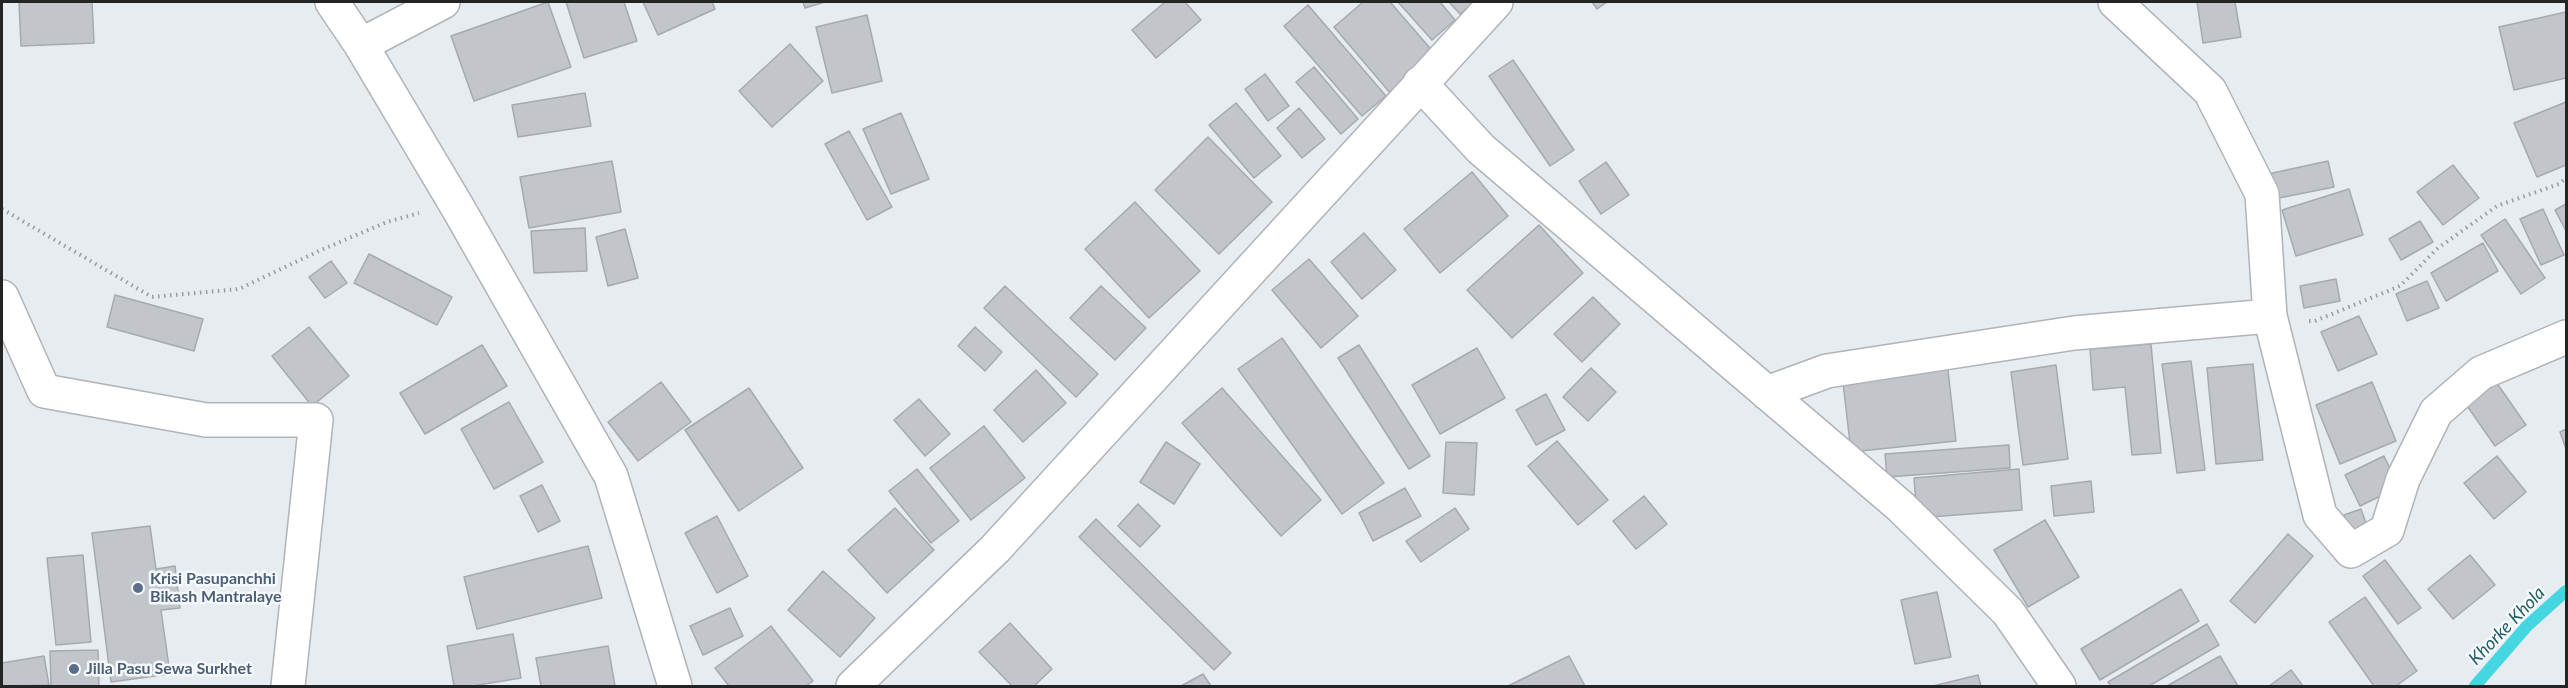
<!DOCTYPE html>
<style>
body{margin:0}
#map{position:relative;width:2568px;height:688px;overflow:hidden;background:#e7ecf1;font-family:Lato,sans-serif}
canvas{display:block}
.frame{position:absolute;inset:0;border:3px solid #222426;pointer-events:none}
</style>
<div id="map">
<canvas width="2568" height="688"></canvas>
<div class="frame"></div>
</div>
<script>
const g = document.querySelector('canvas').getContext('2d');
g.lineJoin = 'round';
function poly(rows) {
  const path = new Path2D();
  for (const r of rows) {
    path.moveTo(r[0], r[1]);
    for (let i = 2; i < r.length; i += 2) path.lineTo(r[i], r[i + 1]);
  }
  return path;
}
function stroke(path, color, width, dash) {
  g.strokeStyle = color;
  g.lineWidth = width;
  g.lineCap = dash ? 'butt' : 'round';
  g.setLineDash(dash || []);
  g.stroke(path);
}
function fill(path, color) {
  g.fillStyle = color;
  g.fill(path, 'evenodd');
}
function write(font, color, halo, rows, align = 'center') {
  g.font = font + ' Lato,sans-serif';
  g.lineWidth = 5;
  g.setLineDash([]);
  g.textBaseline = 'middle';
  g.strokeStyle = halo;
  g.fillStyle = color;
  for (const [text, x, y, turn = 0] of rows) {
    g.save();
    g.translate(x, y);
    g.rotate((+turn || 0) * Math.PI / 180);
    g.textAlign = isNaN(turn) ? turn : align;
    if (halo) g.strokeText(text, 0, 0);
    g.fillText(text, 0, 0);
    g.restore();
  }
}
stroke(poly([
 [2475,686,2527,626,2566,591]
]), '#44d7e1', 12);
const building = poly([
 [19,2,92,2,94,43,21,46,19,2],
 [548,2,571,67,474,101,451,36,548,2],
 [566,2,624,2,637,41,584,58,566,2],
 [643,2,712,2,715,9,658,35,643,2],
 [803,2,825,2,805,8,803,2],
 [1165,2,1185,2,1201,20,1156,58,1132,30,1165,2],
 [1363,2,1390,2,1436,55,1391,94,1334,27,1363,2],
 [1398,2,1440,2,1455,20,1432,40,1398,2],
 [1449,2,1475,2,1460,14,1449,2],
 [1592,2,1607,2,1597,9,1592,2],
 [2197,2,2235,2,2241,37,2203,43,2197,2],
 [1308,5,1386,96,1362,116,1284,26,1308,5],
 [2566,12,2566,78,2514,90,2499,27,2566,12],
 [867,15,882,81,832,93,816,27,867,15],
 [790,44,823,81,772,127,739,91,790,44],
 [1513,60,1574,150,1550,166,1489,76,1513,60],
 [1314,67,1358,119,1341,134,1296,82,1314,67],
 [1265,74,1289,106,1268,121,1245,89,1265,74],
 [585,93,591,126,518,137,512,105,585,93],
 [2566,102,2566,165,2537,177,2514,123,2566,102],
 [1236,103,1281,156,1254,178,1209,125,1236,103],
 [1299,108,1325,139,1302,158,1277,128,1299,108],
 [901,113,929,179,891,194,863,129,901,113],
 [849,131,892,207,867,220,825,144,849,131],
 [1208,137,1272,202,1219,254,1155,190,1208,137],
 [612,161,621,212,529,228,520,177,612,161],
 [2328,161,2334,187,2274,199,2268,174,2328,161],
 [1606,162,1629,195,1601,214,1579,181,1606,162],
 [2453,165,2479,198,2443,225,2417,192,2453,165],
 [1472,172,1508,216,1440,273,1404,229,1472,172],
 [2349,189,2363,235,2296,256,2282,210,2349,189],
 [1135,202,1200,271,1149,318,1085,249,1135,202],
 [2566,204,2566,231,2555,210,2566,204],
 [2543,209,2564,255,2541,265,2520,219,2543,209],
 [2505,219,2545,278,2521,294,2481,235,2505,219],
 [2420,221,2433,242,2401,260,2389,239,2420,221],
 [1539,225,1583,273,1512,338,1467,290,1539,225],
 [585,228,587,271,534,273,531,231,585,228],
 [625,229,638,278,608,286,596,237,625,229],
 [1364,233,1396,270,1362,299,1331,262,1364,233],
 [2483,243,2498,271,2446,301,2431,273,2483,243],
 [369,254,452,297,437,325,354,283,369,254],
 [1309,259,1358,316,1321,348,1272,290,1309,259],
 [331,261,347,283,325,298,309,277,331,261],
 [2336,279,2340,301,2304,308,2300,286,2336,279],
 [2427,281,2439,308,2407,321,2396,294,2427,281],
 [1005,286,1098,374,1076,397,984,308,1005,286],
 [1101,286,1146,328,1115,360,1070,318,1101,286],
 [115,295,203,319,194,351,107,327,115,295],
 [1593,297,1620,324,1582,362,1554,334,1593,297],
 [2359,316,2377,354,2338,371,2321,332,2359,316],
 [309,327,349,376,312,406,272,356,309,327],
 [975,327,1002,352,985,371,958,346,975,327],
 [1282,338,1384,483,1342,514,1238,369,1282,338],
 [2151,344,2161,453,2132,455,2125,387,2093,390,2090,349,2151,344],
 [482,345,507,386,425,434,400,393,482,345],
 [1359,345,1430,456,1409,469,1338,358,1359,345],
 [1477,348,1505,398,1440,434,1412,385,1477,348],
 [2191,361,2205,470,2177,473,2162,364,2191,361],
 [1947,362,1956,441,1851,452,1842,374,1947,362],
 [2253,364,2263,460,2216,464,2207,368,2253,364],
 [2056,365,2068,459,2023,465,2011,372,2056,365],
 [1591,368,1616,392,1588,421,1563,397,1591,368],
 [1036,370,1066,403,1023,442,994,410,1036,370],
 [2494,379,2526,425,2495,446,2463,400,2494,379],
 [661,382,691,422,638,461,608,422,661,382],
 [2372,382,2396,441,2340,464,2316,405,2372,382],
 [749,388,803,468,739,511,685,430,749,388],
 [1222,388,1321,500,1281,536,1182,423,1222,388],
 [1546,394,1565,430,1536,445,1516,410,1546,394],
 [919,399,950,434,925,456,894,420,919,399],
 [509,402,543,462,494,489,461,429,509,402],
 [984,426,1025,478,971,520,930,468,984,426],
 [2566,429,2566,449,2560,432,2566,429],
 [1557,441,1608,500,1578,525,1528,466,1557,441],
 [1166,442,1200,464,1174,504,1140,482,1166,442],
 [1446,442,1477,443,1474,495,1443,493,1446,442],
 [2009,445,2010,468,1887,477,1885,454,2009,445],
 [2384,456,2399,487,2360,506,2345,475,2384,456],
 [2497,456,2526,492,2494,519,2464,483,2497,456],
 [917,469,959,521,931,543,889,491,917,469],
 [2019,469,2022,510,1917,518,1914,478,2019,469],
 [2091,481,2094,512,2054,516,2051,486,2091,481],
 [542,485,560,521,538,532,520,496,542,485],
 [1405,488,1421,516,1373,541,1359,513,1405,488],
 [1644,496,1667,524,1636,549,1613,521,1644,496],
 [1138,504,1160,526,1140,547,1118,526,1138,504],
 [895,508,934,550,887,593,848,550,895,508],
 [1455,508,1469,529,1421,562,1406,541,1455,508],
 [2361,509,2369,532,2351,538,2344,515,2361,509],
 [717,516,748,576,717,593,685,533,717,516],
 [1096,519,1231,653,1214,670,1079,537,1096,519],
 [2045,520,2079,577,2028,607,1994,550,2045,520],
 [150,526,156,569,175,566,180,608,161,610,170,674,111,682,92,533,150,526],
 [2288,534,2313,556,2255,623,2230,601,2288,534],
 [588,546,602,598,477,629,464,577,588,546],
 [83,555,91,642,56,645,47,558,83,555],
 [2470,555,2495,585,2453,619,2428,589,2470,555],
 [2385,560,2421,608,2398,624,2363,576,2385,560],
 [823,571,875,618,840,657,788,610,823,571],
 [2181,589,2199,621,2100,680,2081,649,2181,589],
 [1937,592,1951,657,1915,664,1901,600,1937,592],
 [2365,597,2417,671,2396,686,2374,686,2329,622,2365,597],
 [730,608,743,636,703,655,690,626,730,608],
 [1010,623,1052,669,1034,686,1012,686,979,652,1010,623],
 [2207,624,2219,645,2149,686,2111,686,2108,682,2207,624],
 [771,626,813,681,806,686,729,686,715,668,771,626],
 [513,634,521,678,472,686,454,686,447,646,513,634],
 [608,646,615,686,541,686,536,658,608,646],
 [98,650,99,686,51,686,50,651,98,650],
 [44,656,49,685,2,686,2,663,44,656],
 [1569,656,1585,686,1508,686,1569,656],
 [2220,656,2238,686,2167,686,2220,656],
 [2291,670,2303,686,2269,686,2291,670],
 [1203,674,1211,686,1181,686,1203,674],
 [1978,675,1981,686,1933,686,1978,675]
]);
fill(building, '#c2c6cb');
stroke(building, '#a6aaaf', 1.5);
const minor = poly([
 [2115,2,2210,91,2262,194,2270,316,2320,515,2351,551,2387,530,2403,479,2436,412,2481,373,2566,337],
 [361,45,443,2],
 [2,297,44,391,206,420,316,420,288,686],
 [1767,393,1827,371,2074,333,2270,316]
]);
const secondary = poly([
 [332,2,361,45,458,208,611,476,675,686],
 [1420,83,1481,149,1900,506,2008,612,2059,686],
 [853,686,995,549,1496,2]
]);
stroke(minor, '#b0b4b9', 36);
stroke(secondary, '#b0b4b9', 36);
stroke(poly([
 [2,209,152,297,239,289,321,250,387,222,419,213],
 [2309,321,2315,321,2400,286,2438,248,2497,206,2559,184,2566,178]
]), '#989ca0', 4, [1.5, 4.5]);
stroke(minor, '#fff', 33);
stroke(secondary, '#fff', 33);
for (const [x, y, r, color] of [
 [138,588,6,"#5c6f8a"],
 [74,669,6,"#5c6f8a"]
]) {
  const dot = new Path2D();
  dot.arc(x, y, r, 0, 2 * Math.PI);
  g.fillStyle = color;
  g.fill(dot);
  stroke(dot, '#f4f9fe', 2);
}
write('bold 16px', '#4e5e75', '#f4f9fe', [
 ["Krisi Pasupanchhi",150,579],
 ["Bikash Mantralaye",150,597],
 ["Jilla Pasu Sewa Surkhet",86,669]
], 'left');
write('italic 18px', '#235e62', '#f4f9fe', [
 ["Khorke Khola",2507,626,-46]
]);
</script>
